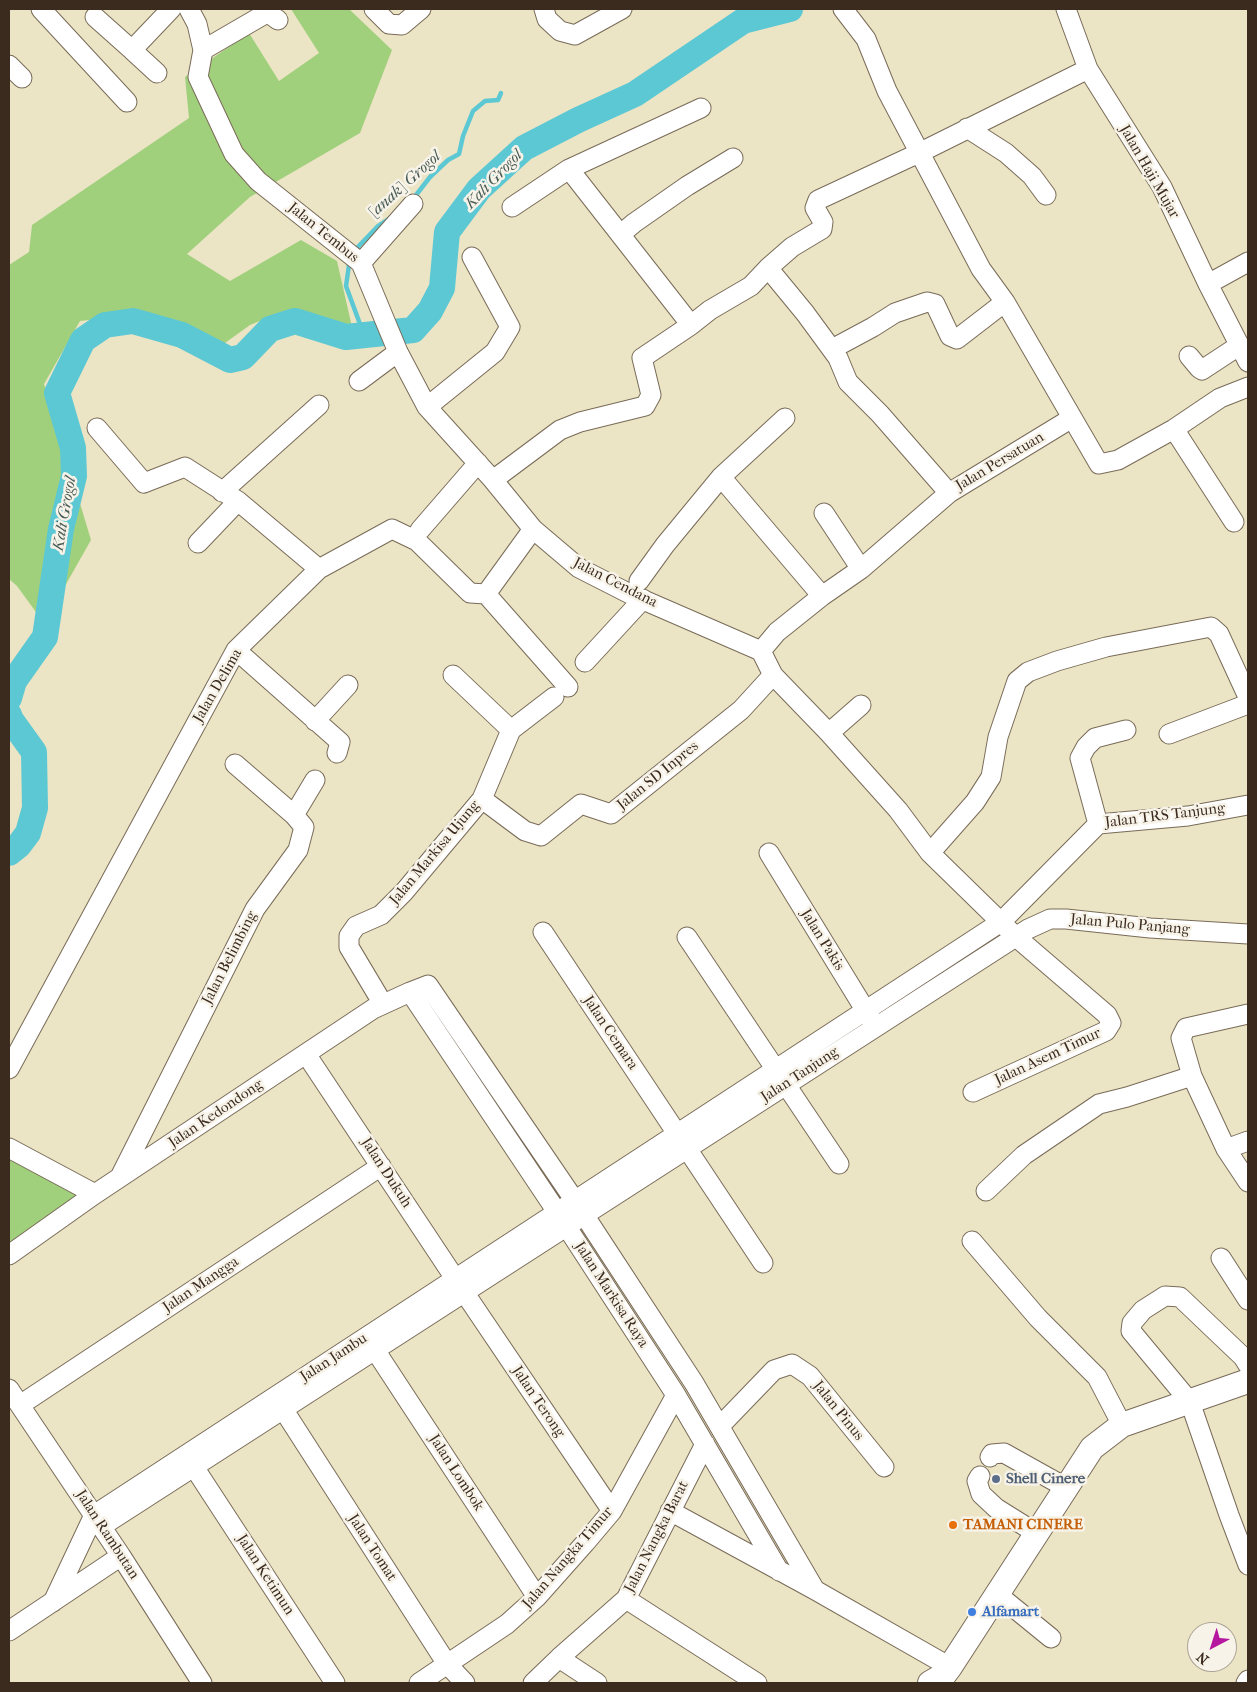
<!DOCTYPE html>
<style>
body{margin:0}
#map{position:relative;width:1257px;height:1692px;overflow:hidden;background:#ebe4c5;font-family:"IM FELL French Canon",serif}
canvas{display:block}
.frame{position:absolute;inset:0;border:10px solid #3b2a1e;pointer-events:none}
.north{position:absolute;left:1187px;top:1622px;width:50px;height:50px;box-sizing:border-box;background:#f7f3e8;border:1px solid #aca397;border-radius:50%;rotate:220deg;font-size:14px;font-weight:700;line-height:20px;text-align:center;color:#3b2a1e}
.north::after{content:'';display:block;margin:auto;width:18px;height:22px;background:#b5179e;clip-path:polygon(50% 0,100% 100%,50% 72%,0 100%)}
</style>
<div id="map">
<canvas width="1257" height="1692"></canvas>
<div class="frame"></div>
<div class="north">N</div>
</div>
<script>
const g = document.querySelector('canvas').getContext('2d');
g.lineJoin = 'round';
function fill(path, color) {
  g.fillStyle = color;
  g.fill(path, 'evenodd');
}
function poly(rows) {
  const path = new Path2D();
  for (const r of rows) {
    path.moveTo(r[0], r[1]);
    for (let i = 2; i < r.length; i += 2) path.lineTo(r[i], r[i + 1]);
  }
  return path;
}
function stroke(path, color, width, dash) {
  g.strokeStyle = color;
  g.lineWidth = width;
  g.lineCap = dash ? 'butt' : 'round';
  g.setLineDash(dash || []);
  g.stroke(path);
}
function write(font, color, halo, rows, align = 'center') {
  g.font = font + ' "IM FELL French Canon",serif';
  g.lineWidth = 5;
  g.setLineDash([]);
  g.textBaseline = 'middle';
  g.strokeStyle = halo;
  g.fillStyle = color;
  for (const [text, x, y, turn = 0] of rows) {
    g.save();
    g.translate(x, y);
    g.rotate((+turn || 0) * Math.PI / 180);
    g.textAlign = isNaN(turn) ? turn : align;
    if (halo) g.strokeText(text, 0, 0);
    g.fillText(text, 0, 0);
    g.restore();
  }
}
fill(poly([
 [291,9,349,9,392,50,360,133,250,197,187,254,230,281,301,240,337,261,352,327,279,313,250,325,218,348,122,316,80,321,44,384,91,540,44,623,17,586,9,579,9,265,29,252,32,225,189,118,185,77,249,33,279,81,319,53],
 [9,1159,89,1195,9,1252]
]), '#a1d07d');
stroke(poly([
 [413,199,430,177,448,160,459,154,463,136,473,111,485,101,498,100,501,93],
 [354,251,378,226,390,218],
 [349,265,346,286,364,335]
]), '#5cc8d4', 4.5);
stroke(poly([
 [9,698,14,681,45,637,61,529,74,476,73,448,57,393,83,340,105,325,133,321,182,335,230,360,243,357,270,329,295,321,346,337,413,330,430,311,442,288,447,232,479,189,524,148,578,120,635,94,743,21,790,9],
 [9,715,11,720,34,752,35,808,28,833,19,845,9,853]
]), '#5cc8d4', 26);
const minor = poly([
 [41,9,127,102],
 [189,9,197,24,203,50,198,77,234,154,258,181,361,263,398,352,427,407,493,480,533,529,579,568,632,595,761,651],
 [374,9,389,24,402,25,421,9],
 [544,9,547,19,560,31,575,35,622,9],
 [843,9,866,39,887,91,981,269,1005,302,1099,464,1118,460,1174,429,1220,398,1248,387],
 [1066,9,1088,69,1162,187,1208,284,1248,362],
 [95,17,132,50],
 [203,50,265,14,271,15,278,20],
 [9,65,22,78],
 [157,73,132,50,171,9],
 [967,128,1006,153,1032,176,1046,195],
 [512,207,569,169,701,108],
 [621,234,634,223,687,186,733,158],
 [361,263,413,204],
 [768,268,805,313,838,358,848,382,880,414,949,493],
 [1208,284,1248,262],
 [691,325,710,310,751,286,768,268,792,247,822,229,823,222,815,208,818,200,921,152,1088,69],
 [832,349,873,327,895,313,927,302,935,304,950,336,957,339,1005,302],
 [1189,356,1199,368,1202,370,1240,345],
 [359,381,398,352],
 [427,407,495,352,510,327,472,257],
 [97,428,144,483,185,467,238,501,319,569],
 [1174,429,1234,522],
 [721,477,822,596],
 [493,480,560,430,580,422,645,406,651,395,642,358,691,325,569,169],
 [222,492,319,405],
 [824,513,861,569],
 [420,530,478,463],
 [198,543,238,501],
 [639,581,665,545,721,477,785,418],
 [486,594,568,687],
 [236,650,340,742,337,753],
 [761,651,773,675,829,733,898,810,930,853,1015,936,1107,1015,1111,1023,1106,1031,973,1092],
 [761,651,777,632,822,596,861,569,949,493,1072,418],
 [585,662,643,599],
 [453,675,511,730],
 [315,721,348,685],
 [829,733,861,705],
 [1169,734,1248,704],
 [482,799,525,831,541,836,581,804,611,814,741,710,773,675],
 [294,815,315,780],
 [1098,824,1080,758,1086,747,1095,738,1126,730],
 [769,853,872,1021],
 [930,853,975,802,991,777,998,737,1017,681,1028,672,1057,661,1106,647,1211,627,1219,634,1248,697],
 [543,932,763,1263],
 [687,937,839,1164],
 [410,992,557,1212,676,1395,779,1571],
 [383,1004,349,947,349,936,356,926,381,915,404,892,482,799,511,730,554,697],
 [1248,1014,1186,1028,1181,1038,1192,1076,1226,1149,1248,1182],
 [306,1054,464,1292,612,1511],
 [9,1069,236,650,319,569,392,529,417,541,470,593,486,594,533,529],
 [9,1148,95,1194],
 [1226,1149,1248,1141],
 [120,1177,255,909,298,850,304,827,294,815,235,764],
 [986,1191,1024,1155,1099,1104,1127,1097,1192,1076],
 [972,1241,1038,1318,1097,1377,1122,1425],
 [9,1255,95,1194,373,1009,410,992,428,985,575,1201,694,1383,815,1590],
 [1221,1258,1248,1300],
 [375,1350,537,1597],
 [1248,1365,1243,1357,1180,1297,1165,1296,1143,1310,1132,1323,1131,1331,1190,1402,1229,1515,1248,1565],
 [9,1389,121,1556,202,1683],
 [20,1405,381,1166],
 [283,1409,447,1664,465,1683],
 [720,1426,774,1370,792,1364,810,1376,884,1467],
 [990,1457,992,1454,1004,1453,1065,1487],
 [194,1467,335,1683],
 [980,1476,977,1481,981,1494,996,1508,1036,1533],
 [670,1511,815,1590,950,1667],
 [102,1526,1028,929,1050,919,1066,919,1150,928,1248,934],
 [997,1594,1051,1638],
 [626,1599,757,1683],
 [53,1602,94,1515,1001,922,1098,824,1188,816,1248,805],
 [9,1631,121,1556],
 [559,1658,597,1683],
 [419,1683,507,1624,537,1597,585,1543,612,1511,676,1395],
 [533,1683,559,1658,626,1599,705,1444],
 [1246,1683,1248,1680]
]);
const major = poly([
 [930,1683,944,1675,950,1667,1092,1448,1122,1425,1248,1381]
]);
stroke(minor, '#796b58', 21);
stroke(major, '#796b58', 26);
stroke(minor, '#fff', 19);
stroke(major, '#fff', 24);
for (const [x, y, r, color] of [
 [996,1479,5,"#5c6f8a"],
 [953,1525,5,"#e8710a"],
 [972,1612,5,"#3f7fe0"]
]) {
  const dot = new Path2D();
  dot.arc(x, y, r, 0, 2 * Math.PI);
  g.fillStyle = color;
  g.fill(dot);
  stroke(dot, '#f7f3e8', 2);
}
write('15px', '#3b2a1e', '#f7f3e8', [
 ["Jalan Haji Mujar",1149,172,60],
 ["Jalan Tembus",323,233,39],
 ["Jalan Persatuan",1000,462,-31],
 ["Jalan Cendana",615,583,27],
 ["Jalan Delima",218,686,-60],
 ["Jalan SD Inpres",658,776,-39],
 ["Jalan TRS Tanjung",1165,816,-7],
 ["Jalan Markisa Ujung",435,853,-50],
 ["Jalan Pulo Panjang",1130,925,5],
 ["Jalan Pakis",822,940,58],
 ["Jalan Belimbing",230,958,-63],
 ["Jalan Cemara",610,1033,56],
 ["Jalan Asem Timur",1048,1057,-25],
 ["Jalan Tanjung",800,1075,-33],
 ["Jalan Kedondong",216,1114,-34],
 ["Jalan Dukuh",386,1173,57],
 ["Jalan Mangga",201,1285,-34],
 ["Jalan Markisa Raya",611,1295,57],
 ["Jalan Jambu",334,1358,-33],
 ["Jalan Terong",538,1402,56],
 ["Jalan Pinus",838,1411,51],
 ["Jalan Lombok",456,1473,57],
 ["Jalan Rambutan",107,1535,57],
 ["Jalan Nangka Barat",657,1537,-63],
 ["Jalan Tomat",372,1548,57],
 ["Jalan Nangka Timur",568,1558,-49],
 ["Jalan Ketimun",265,1575,57]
]);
write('bold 15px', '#4e5e75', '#f7f3e8', [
 ["Shell Cinere",1006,1479]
], 'left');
write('bold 15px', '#c56008', '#f7f3e8', [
 ["TAMANI CINERE",963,1525]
], 'left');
write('bold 15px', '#366cbe', '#f7f3e8', [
 ["Alfamart",982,1612]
], 'left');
write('italic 16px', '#455955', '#f7f3e8', [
 ["Kali Grogol",494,180,-46],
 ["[anak] Grogol",405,185,-42],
 ["Kali Grogol",65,514,-80]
]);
</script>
